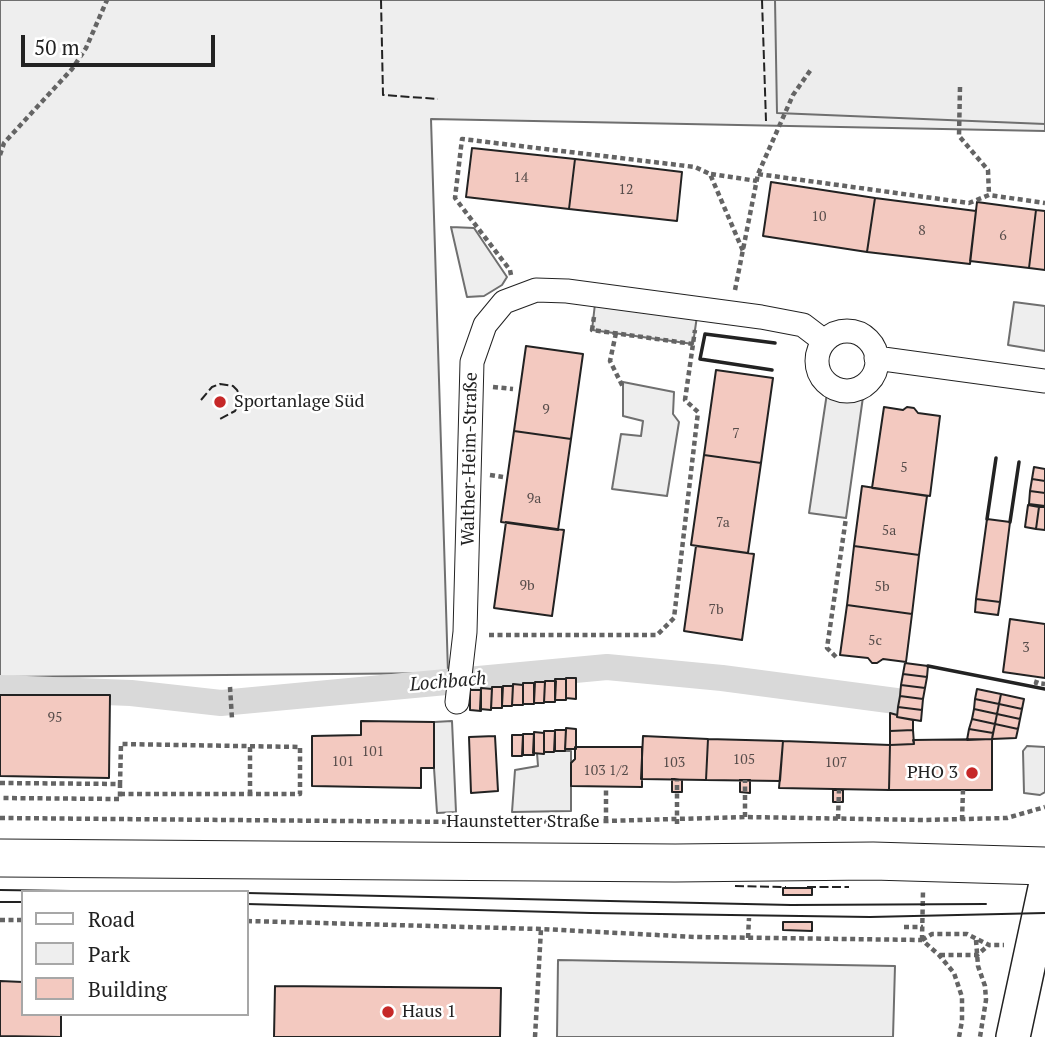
<!DOCTYPE html>
<meta charset="utf-8">
<style>
body{margin:0}
#map{position:relative;width:1045px;height:1037px;overflow:hidden;background:#fff;font-family:"PT Serif",serif}
canvas{display:block}
.legend{position:absolute;left:21px;top:890px;width:228px;height:126px;box-sizing:border-box;background:#fff;border:2px solid #a7a7a7;margin:0;padding:9px 12px;list-style:none;font-size:21px;color:#222}
.legend li{display:flex;align-items:center;gap:14px;height:35px}
.legend b{width:35px;border:2px solid #a7a7a7}
.scale{position:absolute;left:21px;top:35px;width:194px;height:32px;box-sizing:border-box;border:4px solid #222;border-top:0;padding-left:9px;font-size:21px;line-height:24px;white-space:nowrap;color:#222;-webkit-text-stroke:5px #fff;paint-order:stroke}
</style>
<div id="map">
<canvas width="1045" height="1037"></canvas>
<ul class="legend">
<li><b style="height:9px;background:#fff"></b>Road</li>
<li><b style="height:19px;background:#eee"></b>Park</li>
<li><b style="height:19px;background:#f3c9c0"></b>Building</li>
</ul>
<div class="scale">50 m</div>
</div>
<script>
const g = document.querySelector('canvas').getContext('2d');
g.lineJoin = 'round';
function fill(path, color) {
  g.fillStyle = color;
  g.fill(path, 'evenodd');
}
function poly(rows) {
  const path = new Path2D();
  for (const r of rows) {
    if (r.length === 3) {
      path.moveTo(r[0] + r[2], r[1]);
      path.arc(r[0], r[1], r[2], 0, 2 * Math.PI);
      continue;
    }
    path.moveTo(r[0], r[1]);
    for (let i = 2; i < r.length; i += 2) path.lineTo(r[i], r[i + 1]);
  }
  return path;
}
function stroke(path, color, width, dash) {
  g.strokeStyle = color;
  g.lineWidth = width;
  g.lineCap = dash ? 'butt' : 'round';
  g.setLineDash(dash || []);
  g.stroke(path);
}
function write(font, color, halo, rows, align = 'center') {
  g.font = font + ' "PT Serif",serif';
  g.lineWidth = 5;
  g.setLineDash([]);
  g.textBaseline = 'middle';
  g.strokeStyle = halo;
  g.fillStyle = color;
  for (const [text, x, y, turn = 0] of rows) {
    g.save();
    g.translate(x, y);
    g.rotate((+turn || 0) * Math.PI / 180);
    g.textAlign = isNaN(turn) ? turn : align;
    if (halo) g.strokeText(text, 0, 0);
    g.fillText(text, 0, 0);
    g.restore();
  }
}
const green = poly([
 [0,0,1045,0,1045,131,431,119,448,673,0,677,0,0],
 [451,227,474,228,507,277,502,285,484,296,467,297,451,227],
 [1014,302,1045,306,1045,351,1008,345,1014,302],
 [623,382,674,392,673,414,679,422,667,496,612,489,621,434,641,436,643,421,623,416,623,382]
]);
fill(green, '#eee');
stroke(green, '#6f6f6f', 2);
const parking = poly([
 [775,0,1045,0,1045,124,777,113,775,0],
 [596,295,698,309,693,344,592,330,596,295],
 [827,393,863,397,846,518,809,513,827,393],
 [452,721,456,812,437,813,434,768,434,722,452,721],
 [1027,746,1045,747,1045,792,1040,795,1024,793,1023,751,1027,746],
 [555,751,571,751,571,811,512,812,515,770,538,766,537,753,555,751],
 [558,960,895,966,893,1037,557,1037,558,960]
]);
fill(parking, '#ededed');
stroke(parking, '#6f6f6f', 2);
const water = poly([
 [394,678,431,682,260,699,270,692,307,690,326,682,394,678]
]);
fill(water, '#d9d9d9');
stroke(water, '#6f6f6f', 2);
stroke(poly([
 [0,688,131,693,221,703,607,667,722,678,896,701]
]), '#d9d9d9', 26);
const building = poly([
 [472,148,575,159,569,209,466,197,472,148],
 [575,159,682,172,677,221,569,209,575,159],
 [771,182,875,198,867,252,763,236,771,182],
 [875,198,976,211,970,264,867,252,875,198],
 [977,202,1036,210,1029,268,970,261,977,202],
 [1036,210,1045,211,1045,270,1029,268,1036,210],
 [526,346,583,354,571,439,514,431,526,346],
 [716,370,773,378,761,463,704,455,716,370],
 [884,407,903,410,907,407,914,408,918,413,940,416,930,496,872,488,884,407],
 [514,431,571,439,558,530,501,522,514,431],
 [704,455,761,463,748,553,691,545,704,455],
 [1034,467,1045,469,1045,481,1032,479,1034,467],
 [1032,479,1045,481,1045,493,1030,491,1032,479],
 [862,486,927,496,919,555,854,546,862,486],
 [1030,491,1045,493,1045,506,1029,504,1030,491],
 [1028,505,1039,507,1036,529,1025,527,1028,505],
 [1039,507,1045,507,1045,530,1036,529,1039,507],
 [987,519,1010,522,1000,602,976,599,987,519],
 [506,522,564,530,552,616,494,608,506,522],
 [696,546,754,554,742,640,684,631,696,546],
 [854,546,919,555,912,614,847,605,854,546],
 [976,599,1000,602,998,615,975,612,976,599],
 [847,605,912,614,906,662,883,659,877,663,872,663,868,658,840,655,847,605],
 [1010,619,1045,624,1045,678,1003,672,1010,619],
 [905,663,928,666,927,677,903,674,905,663],
 [903,674,927,677,925,688,901,685,903,674],
 [566,678,576,678,576,699,566,698,566,678],
 [555,679,566,679,566,700,555,700,555,679],
 [545,681,556,681,555,702,544,702,545,681],
 [535,682,545,682,544,703,534,703,535,682],
 [523,683,534,683,534,704,523,704,523,683],
 [513,684,523,685,523,705,512,705,513,684],
 [901,685,925,688,923,699,900,696,901,685],
 [503,686,513,686,512,706,502,706,503,686],
 [492,687,502,687,502,708,491,708,492,687],
 [481,688,492,689,491,710,480,709,481,688],
 [977,689,1001,694,999,704,975,699,977,689],
 [470,690,481,690,481,711,470,710,470,690],
 [1001,694,1024,699,1022,709,999,704,1001,694],
 [0,695,110,695,109,778,0,776,0,695],
 [900,696,923,699,922,710,898,707,900,696],
 [975,699,999,704,997,714,974,709,975,699],
 [999,704,1022,709,1020,719,997,714,999,704],
 [898,707,922,710,921,721,897,717,898,707],
 [974,709,997,714,995,724,972,719,974,709],
 [890,713,897,715,897,717,913,720,913,730,890,731,890,713],
 [997,714,1020,719,1018,729,995,724,997,714],
 [972,719,995,724,993,733,969,729,972,719],
 [361,721,434,722,434,768,421,768,421,788,312,786,312,736,361,735,361,721],
 [995,724,1018,729,1016,738,992,739,995,724],
 [566,728,576,729,576,749,565,749,566,728],
 [969,729,993,733,992,739,967,740,969,729],
 [555,730,566,730,565,751,555,751,555,730],
 [913,730,914,744,890,745,890,731,913,730],
 [544,731,555,731,554,752,544,752,544,731],
 [534,732,544,733,544,754,533,753,534,732],
 [523,734,534,734,534,755,523,755,523,734],
 [512,735,523,735,522,756,512,756,512,735],
 [495,736,498,791,471,793,469,737,495,736],
 [643,736,708,739,706,780,641,779,643,736],
 [708,739,783,741,780,781,706,780,708,739],
 [992,739,992,790,889,790,890,745,914,744,913,740,992,739],
 [783,741,890,745,889,790,779,788,783,741],
 [575,747,642,747,642,787,571,786,571,763,575,759,575,747],
 [672,779,682,780,682,792,672,792,672,779],
 [740,780,750,780,750,793,740,792,740,780],
 [833,790,843,790,843,802,833,802,833,790],
 [783,888,812,888,812,895,783,895,783,888],
 [783,922,812,922,812,931,783,930,783,922],
 [0,981,23,982,23,1014,61,1014,61,1037,0,1036,0,981],
 [275,986,501,988,500,1037,274,1037,275,986]
]);
fill(building, '#f3c9c0');
stroke(building, '#222', 2);
const street = poly([
 [847,361,30],
 [876,358,1045,381],
 [457,702,465,632,472,362,485,325,504,302,536,290,567,291,761,317,803,325,824,341]
]);
const secondary = poly([
 [1013,1037,1045,888]
]);
const primary = poly([
 [0,858,675,863,873,861,1045,866]
]);
stroke(street, '#222', 25);
stroke(secondary, '#222', 36);
stroke(primary, '#222', 39);
stroke(poly([
 [960,87,959,136,988,170,989,195],
 [0,155,4,143,72,69,86,48,107,0],
 [711,174,757,181],
 [758,174,969,203,989,195,1045,203],
 [511,275,510,270,455,198,462,139,695,167,710,174,743,251],
 [735,290,758,174,793,95,812,68],
 [594,317,592,330,693,344],
 [616,333,610,361,623,387],
 [493,387,513,389],
 [490,475,503,477],
 [489,635,657,635,674,618,698,412,685,400,695,330],
 [836,657,827,648,846,518],
 [1037,680,1036,683,1045,684],
 [230,687,232,719],
 [250,747,250,795],
 [0,783,120,784,120,799,0,798],
 [120,794,300,794,300,747,121,744,120,784],
 [745,817,745,780],
 [0,818,460,822,606,821,745,817,924,820,1007,818,1045,807],
 [838,819,839,790],
 [962,820,963,790],
 [606,821,606,787],
 [677,824,677,780],
 [0,920,23,920],
 [247,921,541,929,696,937,922,940,939,955,954,973,962,997,962,1021,959,1037],
 [904,927,923,927],
 [748,938,749,918],
 [922,940,932,934,967,934,989,945,1004,945],
 [922,940,923,891],
 [976,940,978,966,985,986,986,1000,980,1037],
 [940,955,977,955,989,945],
 [535,1037,541,929]
]), '#646464', 4.5, [5, 3.5]);
stroke(street, '#fff', 23);
stroke(secondary, '#fff', 33);
stroke(primary, '#fff', 37);
stroke(poly([
 [0,890,142,892],
 [247,893,791,905,986,904],
 [0,902,23,902],
 [247,904,591,913,870,917,1045,913]
]), '#222', 2);
stroke(poly([
 [381,0,383,95,438,99],
 [762,0,766,121],
 [201,400,212,387,220,384,233,386,237,390,240,396,239,404,235,411,218,420],
 [735,886,786,887],
 [807,887,849,887]
]), '#222', 2, [9, 3.5]);
stroke(poly([
 [772,370,700,359,705,334,775,343],
 [987,519,996,458],
 [1010,522,1019,462],
 [928,666,1045,689]
]), '#222', 3.5);
for (const [x, y, r, color] of [
 [220,402,7,"#c62828"],
 [972,773,7,"#c62828"],
 [388,1012,7,"#c62828"]
]) {
  const dot = new Path2D();
  dot.arc(x, y, r, 0, 2 * Math.PI);
  g.fillStyle = color;
  g.fill(dot);
  stroke(dot, '#fff', 2.5);
}
write('14px', '#564c4a', null, [
 ["14",521,178],
 ["12",626,190],
 ["10",819,217],
 ["8",922,231],
 ["6",1003,236],
 ["9",546,410],
 ["7",736,434],
 ["5",904,468],
 ["9a",534,499],
 ["7a",723,523],
 ["5a",889,531],
 ["9b",527,586],
 ["5b",882,587],
 ["7b",716,610],
 ["5c",875,641],
 ["3",1026,648],
 ["95",55,718],
 ["101",373,752],
 ["105",744,760],
 ["101",343,762],
 ["103",674,763],
 ["107",836,763],
 ["103 1/2",606,771]
]);
write('18px', '#222', '#fff', [
 ["Sportanlage Süd",234,402],
 ["PHO 3",958,773,"right"],
 ["Haus 1",402,1012]
], 'left');
write('18px', '#222', '#fff', [
 ["Walther-Heim-Straße",470,459,-89],
 ["Haunstetter Straße",523,822]
]);
write('italic 19px', '#222', '#fff', [
 ["Lochbach",448,682,-5]
]);
</script>
